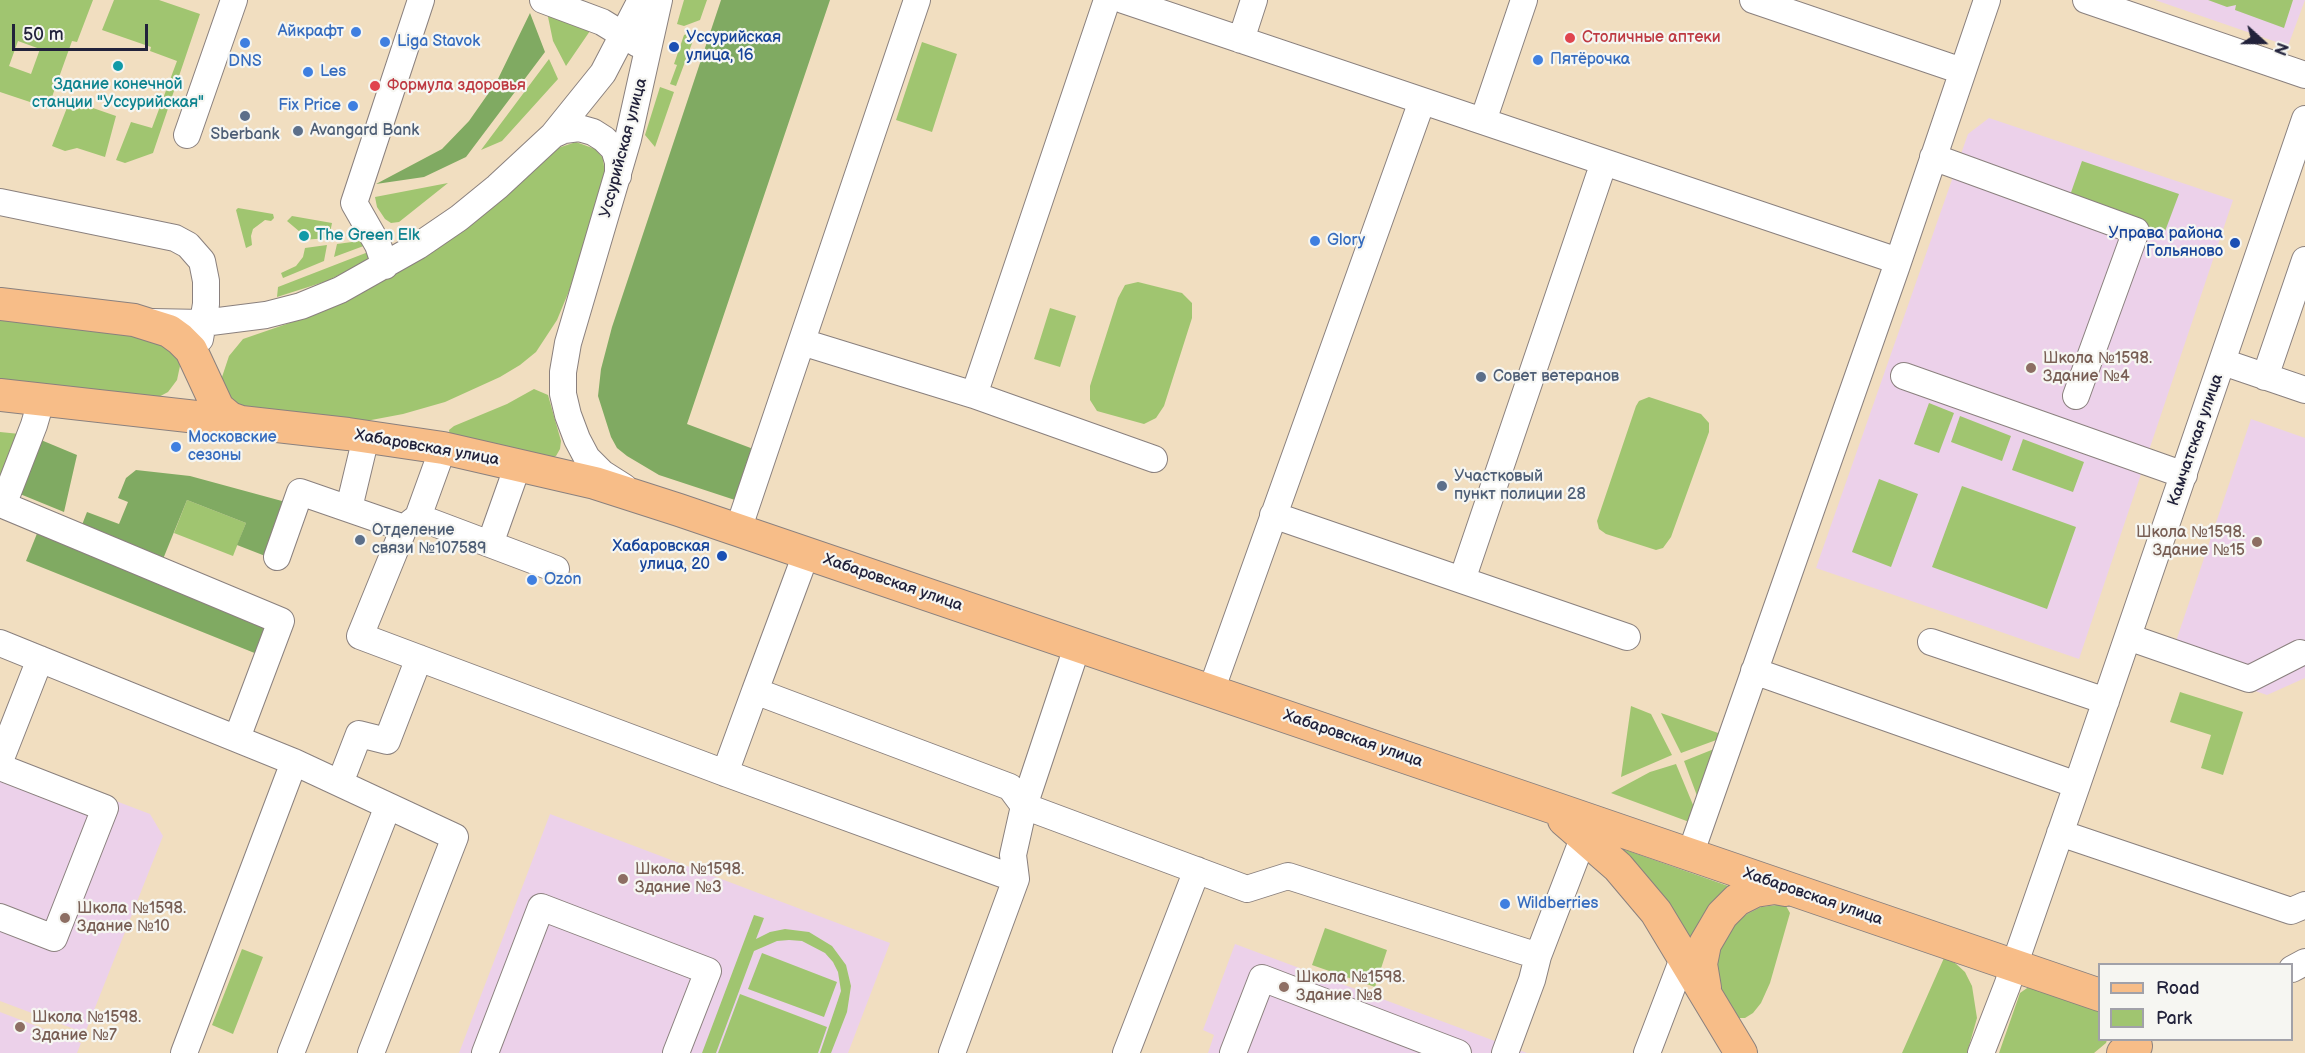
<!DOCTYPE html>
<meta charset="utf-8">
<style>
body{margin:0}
#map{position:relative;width:2305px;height:1053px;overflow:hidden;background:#f1dec0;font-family:"Balsamiq Sans",sans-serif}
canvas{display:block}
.legend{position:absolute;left:2098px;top:963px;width:195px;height:78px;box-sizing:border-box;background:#f6f6f2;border:2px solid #a1a1a9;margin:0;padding:8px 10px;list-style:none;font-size:18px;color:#22223b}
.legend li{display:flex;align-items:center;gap:12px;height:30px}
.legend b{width:30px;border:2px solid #a1a1a9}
.north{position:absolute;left:2233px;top:12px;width:60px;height:60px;-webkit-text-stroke:4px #f6f6f2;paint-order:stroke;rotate:111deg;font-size:16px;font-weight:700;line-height:24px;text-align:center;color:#22223b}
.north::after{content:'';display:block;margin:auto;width:21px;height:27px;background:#22223b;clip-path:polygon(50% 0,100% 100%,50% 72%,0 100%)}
.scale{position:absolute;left:12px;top:24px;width:136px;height:27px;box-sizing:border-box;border:3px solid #22223b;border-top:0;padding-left:8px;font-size:18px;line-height:21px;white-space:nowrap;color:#22223b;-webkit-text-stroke:4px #f6f6f2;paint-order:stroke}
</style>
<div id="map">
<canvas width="2305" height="1053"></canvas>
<ul class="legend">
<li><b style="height:8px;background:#f7bd88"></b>Road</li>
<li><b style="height:16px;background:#a0c570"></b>Park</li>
</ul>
<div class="north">N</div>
<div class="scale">50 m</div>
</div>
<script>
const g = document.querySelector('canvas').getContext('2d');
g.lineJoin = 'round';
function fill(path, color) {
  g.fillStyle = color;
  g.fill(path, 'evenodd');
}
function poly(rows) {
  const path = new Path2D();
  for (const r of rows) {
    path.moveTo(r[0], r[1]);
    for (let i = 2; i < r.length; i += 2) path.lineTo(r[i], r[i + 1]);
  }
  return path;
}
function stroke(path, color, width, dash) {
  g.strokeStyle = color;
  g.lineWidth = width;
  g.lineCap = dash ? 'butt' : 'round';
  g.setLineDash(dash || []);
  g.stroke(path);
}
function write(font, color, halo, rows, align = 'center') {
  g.font = font + ' "Balsamiq Sans",sans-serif';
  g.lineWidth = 4.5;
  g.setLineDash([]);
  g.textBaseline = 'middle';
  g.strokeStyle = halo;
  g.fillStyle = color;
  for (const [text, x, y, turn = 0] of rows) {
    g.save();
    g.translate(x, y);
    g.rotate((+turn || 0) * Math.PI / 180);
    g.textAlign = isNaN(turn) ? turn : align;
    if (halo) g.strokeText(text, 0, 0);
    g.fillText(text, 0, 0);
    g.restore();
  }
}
fill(poly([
 [2155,0,2305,0,2288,46],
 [1989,118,2233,200,2079,659,1816,568,1968,134],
 [2251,419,2305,438,2305,678,2267,695,2169,662],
 [0,757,150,814,163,836,85,1033,0,1001],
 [550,814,890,943,848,1053,459,1053],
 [1235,944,1527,1053,1208,1053,1214,1035,1203,1030],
 [0,1012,81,1043,77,1053,0,1053]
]), '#ecd1ea');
fill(poly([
 [0,0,93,0,77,42,72,41,48,108,0,92],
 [18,41,40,49,31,74,9,66],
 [114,0,159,0,200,14,153,153,125,163,116,160,131,122,152,128,177,61,150,51,151,47,102,30],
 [684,0,707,0,700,20,684,26,677,24],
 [2208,0,2293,0,2284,28,2235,10,2236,5,2227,7],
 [547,12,592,28,566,66,553,41],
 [697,30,676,86,670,84,677,65,674,64,684,35],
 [922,42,957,54,932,132,896,120],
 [549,59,558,79,502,141,481,150],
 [660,87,674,92,655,147,645,135],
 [70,100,116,116,105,157,77,148,65,151,52,146],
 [576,142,595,149,603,158,605,175,569,291,557,320,536,352,520,365,500,377,445,402,403,414,366,421,236,408,221,380,229,356,243,339,304,318,345,301,422,259,466,227,555,149],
 [2082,161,2179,194,2164,234,2068,201],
 [448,183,399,222,391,223,385,219,377,207,375,197],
 [238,208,273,214,274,218,271,221,265,220,253,229,251,236,252,245,246,248,236,210],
 [292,216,332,223,329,238,302,240,300,232,287,221],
 [367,240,369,244,334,257,337,244],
 [327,245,324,261,283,278,281,273,296,266,303,257,305,248],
 [376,249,378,255,327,281,277,297,278,287],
 [1138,282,1182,293,1192,303,1192,318,1164,406,1156,418,1144,424,1097,411,1090,400,1090,386,1118,298,1125,285],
 [1050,308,1076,316,1060,367,1034,359],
 [0,316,152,334,176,351,180,366,177,380,168,392,153,400,0,381],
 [534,389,548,395,561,441,560,449,556,456,549,460,450,436,449,430,454,426,507,404],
 [1649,397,1701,414,1709,423,1709,432,1671,537,1663,548,1656,550,1606,534,1599,529,1597,521,1636,406,1639,401],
 [1929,403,1954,413,1939,453,1914,444],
 [1960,416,2011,436,2002,461,1951,442],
 [0,432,20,434,0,481],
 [2023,439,2084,462,2073,492,2012,470],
 [1879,479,1918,494,1891,567,1852,552],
 [1962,486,2076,527,2047,609,1932,567],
 [187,500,246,523,233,556,174,533],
 [2180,692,2243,712,2223,775,2201,768,2211,735,2170,722],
 [1631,706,1651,714,1672,755,1621,777],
 [1661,713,1721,734,1719,739,1681,753],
 [1719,747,1699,801,1684,761],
 [1676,764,1696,812,1692,823,1611,793,1650,772],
 [1617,847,1731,887,1691,938,1669,908],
 [1777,905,1786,906,1790,913,1770,983,1761,1003,1753,1013,1745,1018,1733,1018,1719,989,1716,961,1720,948,1735,923,1747,914,1761,907],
 [754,915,764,918,756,939,770,932,785,929,809,932,832,946,846,965,851,986,847,1012,831,1053,820,1053,841,991,838,972,833,962,825,953,802,941,789,940,777,941,754,951,716,1053,702,1053],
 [1325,928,1387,950,1375,987,1312,965],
 [242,949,263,957,233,1034,212,1025],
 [762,953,837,982,824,1017,748,989],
 [1944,958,1955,963,1965,972,1972,986,1977,1018,1967,1053,1902,1053],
 [2030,986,2099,1010,2100,1040,2107,1040,2106,1043,2094,1053,1999,1053,2020,993],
 [740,994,827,1027,818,1053,718,1053]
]), '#a0c570');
fill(poly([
 [721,0,830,0,687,424,756,450,738,501,659,475,627,456,617,448,611,437,598,396,601,369,612,327],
 [530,13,545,52,466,157,424,177,376,184,442,149,469,121,497,81],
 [41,440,77,455,64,512,20,494],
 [136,470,190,476,293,504,273,559,237,545,246,523,187,500,161,564,80,530,87,512,119,524,128,502,118,498,126,478],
 [38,531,269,624,257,654,26,561]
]), '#80aa62');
const minor = poly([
 [543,0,602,22,638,44],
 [1123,0,1898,261],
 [1753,0,1962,71],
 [2086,0,2305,75],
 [1241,40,1254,0],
 [1483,121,1524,0],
 [187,135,234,0],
 [553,135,603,73,641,0],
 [1933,157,2136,231,2076,396],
 [0,202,175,238,188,245,202,261,206,281,206,304,200,339],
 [385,266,378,245,354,203,421,0],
 [151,322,203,323,266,315,301,306,340,290,418,246,459,218,497,187,553,135,564,130,579,128,593,132,604,139,614,149,618,162,618,176],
 [802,342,974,395,1154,459],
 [2223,362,2305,390],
 [1904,376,2184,475],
 [2265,377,2305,260],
 [974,395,1107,0],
 [41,401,34,425,3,505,281,621,237,738],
 [624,487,602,473,587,458,577,439,568,415,563,394,563,372,568,343,628,139,659,0],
 [349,508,366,437],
 [1273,515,1627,637],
 [418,517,443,448],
 [404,528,360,636,725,773,1016,879,1013,855,1024,806,1077,647],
 [738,530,917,0],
 [490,544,518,465],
 [806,554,755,691,1010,787,1024,806,1247,889,1288,876,1538,956,1584,836],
 [277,557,300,492,404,528,418,517,556,569],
 [1462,580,1604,162],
 [2128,637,2249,679,2300,653],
 [1931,642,2106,701],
 [0,643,294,762,455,837,371,1053],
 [1754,671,2077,785],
 [1211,691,1422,101],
 [0,761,40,659],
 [0,767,105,808,54,938,0,917],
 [725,773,755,691],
 [340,783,359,734,387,741,419,658],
 [2060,833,2291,911,2305,905],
 [1690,855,1896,268,1987,0],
 [2292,969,2305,962],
 [184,1053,294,762],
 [291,1053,388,806],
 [485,1053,541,907,708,971,676,1053],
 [952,1053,1016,879],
 [1126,1053,1197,870],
 [1233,1053,1262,978,1458,1053],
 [1505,1053,1532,980,1538,956],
 [1647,1053,1684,956],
 [1981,1053,2007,986,2077,785,2305,119]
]);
const major = poly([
 [0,304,134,320,169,331,180,339,191,350,218,408,230,418,244,423],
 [0,395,348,434,443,448,595,483,679,510,1528,799,2100,995],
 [1564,820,1618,867,1656,912,1741,1053],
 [1705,988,1701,964,1705,944,1722,915,1737,900,1755,891,1775,888,1786,890],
 [2123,1053,2136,1046]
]);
stroke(minor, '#8a807e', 28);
stroke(major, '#8a807e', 34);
stroke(minor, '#fff', 26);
stroke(major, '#f7bd88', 32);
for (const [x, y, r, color] of [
 [356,32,6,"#3f7fe0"],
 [1570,38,6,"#e0444e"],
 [385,42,6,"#3f7fe0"],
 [245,43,6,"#3f7fe0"],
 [674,47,6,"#1a4fb4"],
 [1538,60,6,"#3f7fe0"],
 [118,66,6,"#0f9aa8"],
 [308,72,6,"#3f7fe0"],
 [375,86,6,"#e0444e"],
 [353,106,6,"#3f7fe0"],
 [245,116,6,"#5c6f8a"],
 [298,131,6,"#5c6f8a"],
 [304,236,6,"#0f9aa8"],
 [1315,241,6,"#3f7fe0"],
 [2235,243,6,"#1a4fb4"],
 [2031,368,6,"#8d6e63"],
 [1481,377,6,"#5c6f8a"],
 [176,447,6,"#3f7fe0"],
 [1442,486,6,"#5c6f8a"],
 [360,540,6,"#5c6f8a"],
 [2257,542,6,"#8d6e63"],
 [722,556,6,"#1a4fb4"],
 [532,580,6,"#3f7fe0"],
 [623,879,6,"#8d6e63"],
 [1505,904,6,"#3f7fe0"],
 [65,918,6,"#8d6e63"],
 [1284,987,6,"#8d6e63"],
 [20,1027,6,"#8d6e63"]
]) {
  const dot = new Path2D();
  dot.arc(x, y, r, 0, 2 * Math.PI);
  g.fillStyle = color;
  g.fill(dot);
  stroke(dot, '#f6f6f2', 2);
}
write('16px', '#366cbe', '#f6f6f2', [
 ["Айкрафт",344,32,"right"],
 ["Liga Stavok",397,42],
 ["Пятёрочка",1550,60],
 ["DNS",245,62,"center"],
 ["Les",320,72],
 ["Fix Price",341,106,"right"],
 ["Glory",1327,241],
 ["Московские",188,438],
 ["сезоны",188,456],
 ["Ozon",544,580],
 ["Wildberries",1517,904]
], 'left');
write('16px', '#164399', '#f6f6f2', [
 ["Уссурийская",686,38,"left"],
 ["улица, 16",686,56,"left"],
 ["Управа района",2223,234],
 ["Гольяново",2223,252],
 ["Хабаровская",710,547],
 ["улица, 20",710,565]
], 'right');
write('16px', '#be3a42', '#f6f6f2', [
 ["Столичные аптеки",1582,38],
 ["Формула здоровья",387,86]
], 'left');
write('16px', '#0d838f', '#f6f6f2', [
 ["Здание конечной",118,85],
 ["станции \"Уссурийская\"",118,103],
 ["The Green Elk",316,236,"left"]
]);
write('16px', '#4e5e75', '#f6f6f2', [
 ["Avangard Bank",310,131],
 ["Sberbank",245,135,"center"],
 ["Совет ветеранов",1493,377],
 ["Участковый",1454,477],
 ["пункт полиции 28",1454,495],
 ["Отделение",372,531],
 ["связи №107589",372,549]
], 'left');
write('16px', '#22223b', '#f6f6f2', [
 ["Уссурийская улица",624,148,-75],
 ["Камчатская улица",2196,440,-71],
 ["Хабаровская улица",427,448,10],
 ["Хабаровская улица",893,583,19],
 ["Хабаровская улица",1353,739,19],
 ["Хабаровская улица",1813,897,19]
]);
write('16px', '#785e54', '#f6f6f2', [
 ["Школа №1598.",2043,359],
 ["Здание №4",2043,377],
 ["Школа №1598.",2245,533,"right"],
 ["Здание №15",2245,551,"right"],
 ["Школа №1598.",635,870],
 ["Здание №3",635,888],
 ["Школа №1598.",77,909],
 ["Здание №10",77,927],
 ["Школа №1598.",1296,978],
 ["Здание №8",1296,996],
 ["Школа №1598.",32,1018],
 ["Здание №7",32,1036]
], 'left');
</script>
